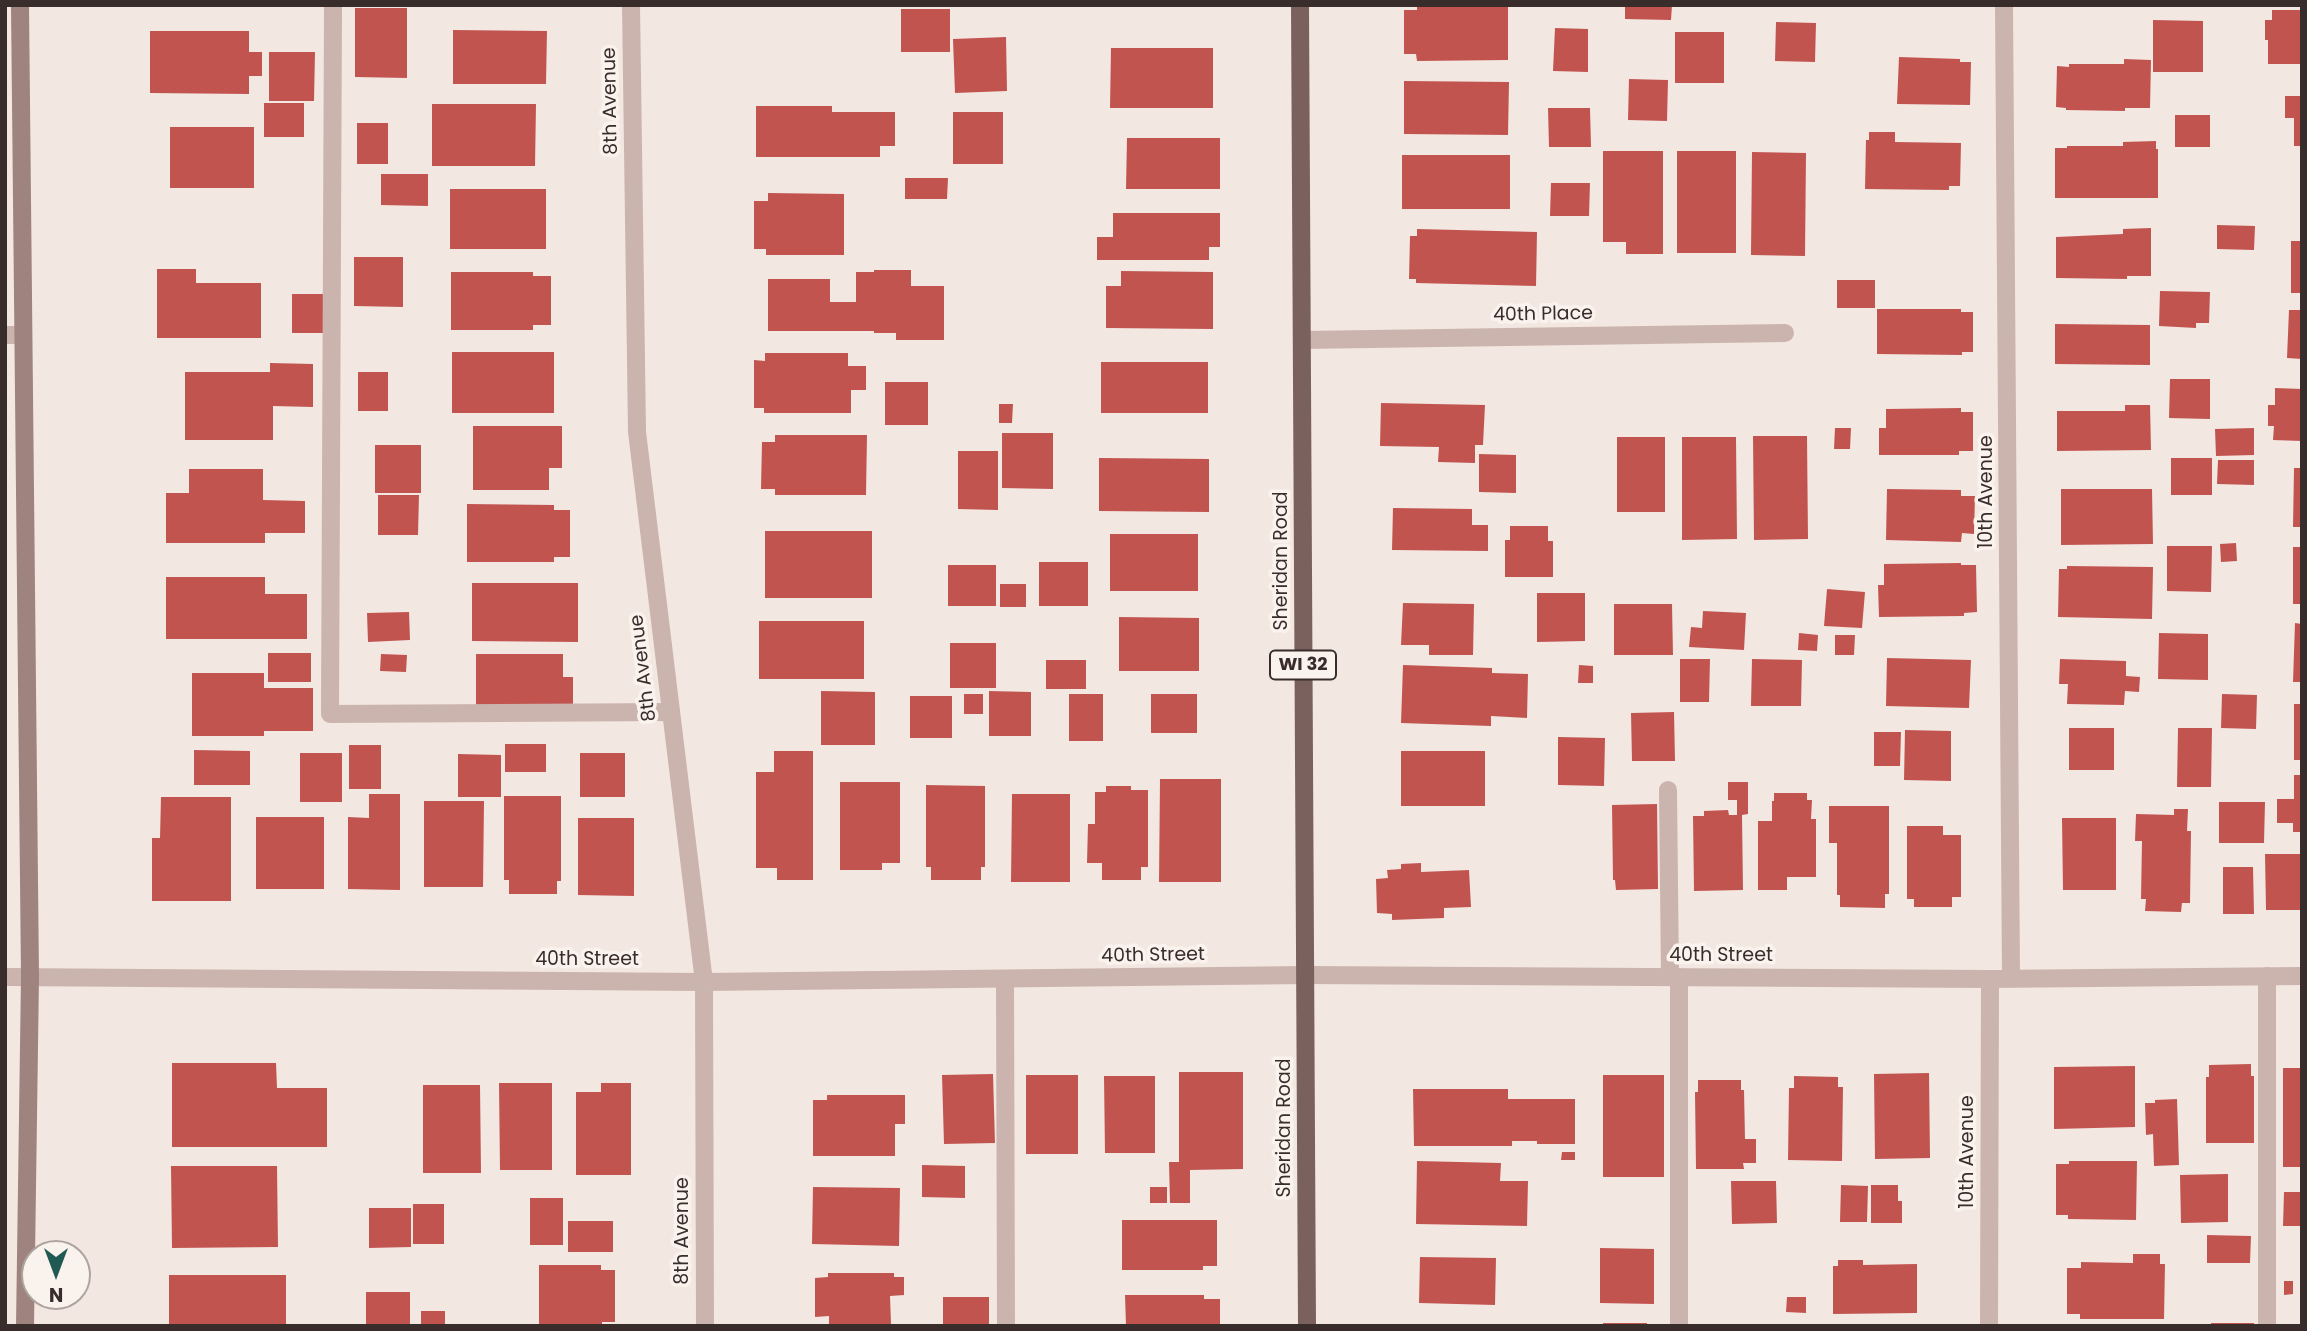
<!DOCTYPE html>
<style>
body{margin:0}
#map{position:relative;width:2307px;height:1331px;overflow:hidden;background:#f3e7e1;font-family:Poppins,sans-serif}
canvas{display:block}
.frame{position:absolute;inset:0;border:7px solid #392d2b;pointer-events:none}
.north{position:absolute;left:21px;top:1240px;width:70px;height:70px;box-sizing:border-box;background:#faf2ed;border:2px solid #ada39f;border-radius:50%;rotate:180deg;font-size:19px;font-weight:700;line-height:28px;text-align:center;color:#392d2b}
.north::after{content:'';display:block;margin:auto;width:24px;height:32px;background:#215a52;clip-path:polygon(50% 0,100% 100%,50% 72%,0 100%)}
</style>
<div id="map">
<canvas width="2307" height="1331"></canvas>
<div class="frame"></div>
<div class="north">N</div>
</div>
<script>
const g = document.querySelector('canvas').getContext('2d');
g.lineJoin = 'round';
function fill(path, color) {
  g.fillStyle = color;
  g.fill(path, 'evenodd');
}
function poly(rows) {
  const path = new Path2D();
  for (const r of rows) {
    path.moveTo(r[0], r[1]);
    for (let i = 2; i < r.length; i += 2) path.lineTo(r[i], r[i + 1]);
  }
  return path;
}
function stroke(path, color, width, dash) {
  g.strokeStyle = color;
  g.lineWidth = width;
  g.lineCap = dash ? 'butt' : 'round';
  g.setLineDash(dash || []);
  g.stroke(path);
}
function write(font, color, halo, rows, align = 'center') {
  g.font = font + ' Poppins,sans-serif';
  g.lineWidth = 7;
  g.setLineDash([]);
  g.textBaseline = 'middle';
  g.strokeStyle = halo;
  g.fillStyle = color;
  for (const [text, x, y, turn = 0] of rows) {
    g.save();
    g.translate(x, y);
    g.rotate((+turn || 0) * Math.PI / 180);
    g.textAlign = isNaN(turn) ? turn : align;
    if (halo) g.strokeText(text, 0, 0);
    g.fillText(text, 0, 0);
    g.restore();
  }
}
fill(poly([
 [1417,5,1508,5,1508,60,1417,61,1416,54,1404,54,1404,10,1417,10],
 [1625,5,1672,5,1671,20,1625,19],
 [355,8,407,8,407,78,355,77],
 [901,9,950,9,950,52,901,52],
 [2272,10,2302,10,2302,64,2268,64,2268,40,2265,40,2265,20,2272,20],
 [2153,20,2203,21,2203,72,2153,72],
 [1776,22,1816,23,1815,62,1775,61],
 [1555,28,1588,29,1588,72,1553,71],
 [453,30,547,31,546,84,453,84],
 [150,31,249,31,249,52,262,52,262,76,249,76,249,94,150,93],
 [1675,32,1724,32,1724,83,1675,83],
 [1006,37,1007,91,955,93,953,39],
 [1111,48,1213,48,1213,108,1110,108],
 [269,52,315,52,314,101,269,101],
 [1899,57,1960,59,1960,62,1971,62,1970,105,1897,104],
 [2124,59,2151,60,2150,108,2125,108,2125,111,2066,110,2066,108,2056,107,2057,66,2069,67,2069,64,2124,64],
 [1629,79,1668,80,1667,121,1628,120],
 [1404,81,1509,82,1508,135,1404,134],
 [2285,96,2302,96,2302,146,2294,146,2294,118,2285,118],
 [264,103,304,103,304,137,264,137],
 [432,104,536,104,535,166,432,166],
 [756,106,832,106,832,112,895,112,895,146,880,146,880,157,756,157],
 [1548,108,1590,108,1591,147,1549,147],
 [953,112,1003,112,1003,164,953,164],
 [2175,115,2210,115,2210,147,2175,147],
 [357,123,388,123,388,164,357,164],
 [170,127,254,127,254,188,170,188],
 [1869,132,1895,132,1895,142,1961,143,1960,186,1949,186,1949,190,1865,189,1866,140,1869,140],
 [1127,138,1220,138,1220,189,1126,189],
 [2156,141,2156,149,2158,149,2158,198,2055,198,2055,148,2067,148,2067,146,2123,146,2123,142],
 [1603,151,1663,151,1663,254,1626,254,1626,242,1603,242],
 [1677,151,1736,151,1736,253,1677,253],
 [1752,152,1806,153,1805,256,1751,255],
 [1402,155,1510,155,1510,209,1402,209],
 [381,174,428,174,428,206,381,205],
 [905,178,948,178,947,199,905,199],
 [1551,183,1590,183,1589,216,1550,216],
 [450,189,546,189,546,249,450,249],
 [768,193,844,194,844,255,766,255,766,249,754,249,754,201,768,201],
 [1113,213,1220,213,1220,247,1209,247,1209,260,1097,260,1097,237,1113,237],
 [2217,225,2255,226,2254,250,2217,249],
 [2151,228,2151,276,2127,276,2127,279,2056,278,2056,237,2123,234,2123,229],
 [1417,229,1537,232,1536,286,1416,283,1416,279,1409,279,1410,236,1417,236],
 [2291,241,2302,241,2302,293,2291,293],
 [354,257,403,257,403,307,354,306],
 [157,269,196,269,196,283,261,283,261,338,157,338],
 [874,270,911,270,911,286,944,286,944,340,896,340,896,333,874,333,874,331,768,331,768,279,830,279,830,302,856,302,856,272,874,272],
 [1121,271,1213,272,1213,329,1106,328,1106,286,1121,286],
 [451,272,533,272,533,276,551,276,551,325,533,325,533,330,451,330],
 [1837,280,1875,280,1875,308,1837,308],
 [2160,291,2210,292,2209,323,2196,323,2196,328,2159,326],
 [292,294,326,294,326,333,292,333],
 [1877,309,1961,309,1961,312,1973,312,1973,352,1962,352,1962,355,1877,354],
 [2289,310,2302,310,2302,359,2287,358],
 [2055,324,2150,325,2150,365,2055,364],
 [452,352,554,352,554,413,452,413],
 [765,353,848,353,848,366,866,366,866,390,851,390,851,413,764,413,764,408,754,408,754,360,765,361],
 [1101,362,1208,362,1208,413,1101,413],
 [270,363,313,364,313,407,273,406,273,440,185,440,185,372,270,372],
 [358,372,388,372,388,411,358,411],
 [2170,379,2210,379,2210,419,2169,418],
 [885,382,928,382,928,425,885,425],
 [2275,388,2302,389,2302,441,2273,440,2274,426,2268,426,2268,405,2275,405],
 [1381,403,1485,405,1483,445,1475,445,1475,463,1438,462,1439,447,1380,446],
 [999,404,1013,404,1012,423,999,423],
 [2125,405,2150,405,2151,450,2057,451,2057,411,2125,411],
 [1961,408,1961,412,1973,412,1973,451,1959,451,1959,455,1879,455,1879,428,1886,428,1886,409],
 [473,426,562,426,562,468,549,468,549,490,473,490],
 [1835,428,1851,428,1850,449,1834,449],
 [2254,428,2254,455,2216,456,2215,429],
 [1002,433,1053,433,1053,489,1002,488],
 [775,435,867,435,866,495,775,495,775,489,761,489,762,442,775,442],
 [1753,436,1807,436,1808,539,1754,540],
 [1617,437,1665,437,1665,512,1617,512],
 [1682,437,1736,437,1737,539,1682,540],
 [375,445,421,445,421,493,375,493],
 [958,451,998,451,998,510,958,509],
 [1479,454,1516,455,1516,493,1479,492],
 [1099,458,1209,459,1209,512,1099,511],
 [2171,458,2212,458,2212,495,2171,495],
 [2218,460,2254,460,2254,485,2217,484],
 [2294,468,2302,468,2302,527,2293,527],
 [189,469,263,469,263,500,305,501,305,533,265,533,265,543,166,543,166,493,189,493],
 [1887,489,1961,490,1961,496,1975,496,1974,534,1962,533,1961,542,1886,540],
 [2061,489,2152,489,2153,544,2061,545],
 [378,495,419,495,418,535,378,535],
 [467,504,554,505,554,510,570,510,570,557,554,557,554,562,467,562],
 [1393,508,1472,509,1472,525,1488,525,1488,551,1392,550],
 [1510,526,1548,526,1548,541,1553,541,1553,577,1505,577,1505,540,1510,540],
 [765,531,872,531,872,598,765,598],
 [1110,534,1198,534,1198,591,1110,591],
 [2236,543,2237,561,2221,562,2220,544],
 [2167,546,2212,546,2211,592,2167,591],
 [2293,547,2302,547,2302,604,2293,604],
 [1039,562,1088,562,1088,606,1039,606],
 [1961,563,1961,565,1976,565,1977,612,1964,613,1964,616,1879,617,1878,585,1884,585,1884,564],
 [948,565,996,565,996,606,948,606],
 [2067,566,2153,567,2152,619,2058,617,2059,569,2067,569],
 [166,577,265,577,265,594,307,594,307,639,166,639],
 [472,583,578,583,578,642,472,641],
 [1000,584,1026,584,1026,607,1000,607],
 [1827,589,1865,592,1862,628,1824,626],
 [1537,593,1585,593,1585,641,1537,642],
 [1403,603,1474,604,1473,655,1429,655,1429,645,1401,645],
 [1614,604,1672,604,1673,655,1614,655],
 [1703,611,1746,613,1744,650,1689,647,1691,627,1702,628],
 [409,612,410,640,368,642,367,613],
 [1119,617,1199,618,1199,671,1119,671],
 [759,621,864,621,864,679,759,679],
 [2295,623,2302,624,2302,682,2293,682],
 [1799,633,1818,635,1817,651,1798,650],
 [2159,633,2208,634,2208,680,2158,679],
 [1835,635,1855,635,1854,655,1835,655],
 [950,643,996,643,996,688,950,688],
 [268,653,311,653,311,682,268,682],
 [381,654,407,655,406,672,380,671],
 [476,654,563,654,563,677,573,677,573,709,476,709],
 [1887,658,1971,660,1969,708,1886,706],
 [1680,659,1710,659,1709,702,1680,702],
 [1752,659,1802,660,1801,706,1751,706],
 [2060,659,2126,661,2126,676,2140,677,2139,692,2125,691,2124,705,2067,704,2068,684,2059,684],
 [1046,660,1086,660,1086,689,1046,689],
 [1403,665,1492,668,1492,673,1528,674,1527,718,1491,716,1491,726,1401,723],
 [1579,665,1593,666,1593,683,1578,683],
 [192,673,264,673,264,688,313,688,313,731,264,731,264,736,192,736],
 [821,691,875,692,875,745,821,745],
 [989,691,1031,692,1031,736,989,736],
 [964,694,983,694,983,714,964,714],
 [1069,694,1103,694,1103,741,1069,741],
 [1151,694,1197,694,1197,733,1151,733],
 [2222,694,2257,695,2256,729,2221,728],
 [910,696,952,696,952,738,910,738],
 [2294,704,2302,704,2302,760,2294,760],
 [1674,712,1675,761,1632,761,1631,713],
 [2069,728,2114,728,2114,770,2069,770],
 [2178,728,2212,728,2211,787,2177,787],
 [1905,730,1951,731,1951,781,1904,780],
 [1874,732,1901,732,1900,766,1874,766],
 [1558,737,1605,738,1604,786,1558,785],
 [505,744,546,744,546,772,505,772],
 [349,745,381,745,381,789,349,789],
 [194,750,250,751,250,785,194,785],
 [774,751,813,751,813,880,777,880,777,868,756,868,756,772,774,772],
 [1401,751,1485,751,1485,806,1401,806],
 [300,753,342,753,342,802,300,802],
 [580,753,625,753,625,797,580,797],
 [458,754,501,755,501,797,458,797],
 [2294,775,2302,775,2302,832,2293,832,2293,823,2277,823,2277,799,2294,799],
 [1160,779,1221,779,1221,882,1159,882],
 [840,782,900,782,900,863,882,863,882,870,840,870],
 [1728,782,1748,782,1748,814,1742,815,1743,890,1694,891,1693,816,1704,816,1704,811,1728,810,1729,815,1737,815,1737,800,1728,800],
 [926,785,985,786,985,867,981,867,981,880,931,880,931,867,926,867],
 [1106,786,1131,786,1131,790,1148,790,1148,867,1141,867,1141,880,1102,880,1102,863,1087,863,1088,824,1095,824,1095,792,1106,792],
 [1774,793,1807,793,1807,800,1812,800,1811,819,1816,819,1816,877,1787,877,1787,890,1758,890,1758,821,1772,821,1772,801,1774,801],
 [369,794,400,794,400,890,348,889,348,817,369,818],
 [1012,794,1070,794,1070,882,1011,882],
 [504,796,561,796,561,881,557,881,557,894,509,894,509,880,504,880],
 [161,797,231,797,231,901,152,901,152,838,160,838],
 [424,801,484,801,483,887,424,887],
 [2219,802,2265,802,2264,843,2219,843],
 [1657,804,1658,889,1616,890,1615,880,1613,880,1612,805],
 [1829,806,1889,806,1889,894,1885,894,1885,908,1840,907,1840,895,1837,895,1837,843,1829,843],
 [2174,809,2188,809,2187,831,2191,831,2190,903,2182,903,2181,912,2145,911,2146,899,2141,899,2142,841,2135,841,2136,814,2174,815],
 [256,817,324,817,324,889,256,889],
 [578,818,634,818,634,896,578,895],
 [2062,818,2116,818,2116,890,2063,890],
 [1907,826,1943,826,1943,835,1961,835,1961,897,1952,897,1952,907,1914,907,1914,899,1907,899],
 [2265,854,2302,854,2302,910,2266,910],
 [1421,863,1421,872,1469,870,1471,907,1444,908,1444,918,1392,920,1392,914,1377,913,1376,879,1388,878,1387,870,1401,869,1401,864],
 [2223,867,2253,867,2254,914,2223,914],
 [172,1063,276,1063,277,1088,327,1088,327,1147,172,1147],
 [2251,1064,2251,1076,2254,1076,2254,1143,2206,1143,2206,1077,2209,1077,2209,1065],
 [2135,1066,2135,1127,2054,1129,2054,1067],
 [2283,1068,2302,1068,2302,1167,2283,1167],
 [1179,1072,1243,1072,1243,1169,1190,1170,1190,1203,1170,1203,1169,1162,1179,1162],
 [1929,1073,1930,1158,1875,1159,1874,1074],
 [993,1074,995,1143,944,1144,942,1075],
 [1026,1075,1078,1075,1078,1154,1026,1154],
 [1603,1075,1664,1075,1664,1177,1603,1177],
 [1104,1076,1155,1076,1155,1153,1105,1153],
 [1794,1076,1838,1077,1838,1087,1843,1087,1842,1161,1788,1160,1789,1088,1794,1088],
 [1698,1080,1741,1080,1741,1090,1744,1090,1745,1139,1756,1139,1756,1163,1743,1163,1744,1169,1696,1169,1695,1092,1698,1092],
 [499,1083,552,1083,552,1170,500,1170],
 [601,1083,631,1083,631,1175,576,1175,576,1092,601,1092],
 [423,1085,480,1085,481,1173,423,1173],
 [1413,1089,1508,1089,1508,1099,1575,1099,1575,1144,1537,1144,1537,1141,1512,1141,1512,1146,1414,1146],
 [827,1095,905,1095,905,1124,895,1124,895,1156,813,1156,813,1100,827,1100],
 [2177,1099,2179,1165,2154,1166,2153,1134,2146,1135,2145,1103,2155,1103,2155,1100],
 [1562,1152,1575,1152,1575,1160,1561,1160],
 [1417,1161,1501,1163,1500,1181,1528,1181,1527,1226,1416,1224],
 [2069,1161,2137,1161,2136,1220,2068,1219,2068,1215,2056,1215,2056,1164,2069,1164],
 [922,1165,965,1166,965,1198,922,1197],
 [171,1166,277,1166,278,1247,172,1248],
 [2228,1174,2228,1222,2181,1223,2180,1175],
 [1731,1181,1776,1181,1777,1223,1732,1224],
 [1841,1185,1868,1186,1867,1222,1840,1222],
 [1871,1185,1898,1185,1898,1201,1902,1201,1902,1223,1871,1223],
 [813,1187,900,1188,899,1246,812,1244],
 [1150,1187,1167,1187,1167,1203,1150,1203],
 [2284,1192,2302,1192,2302,1226,2283,1226],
 [530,1198,563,1198,563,1245,530,1245],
 [413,1204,444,1204,444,1244,413,1244],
 [369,1208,411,1208,411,1247,369,1248],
 [1122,1220,1217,1220,1217,1266,1203,1266,1203,1270,1122,1270],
 [568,1221,613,1221,613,1252,568,1252],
 [2207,1235,2251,1236,2250,1263,2207,1263],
 [1600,1248,1654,1249,1654,1304,1600,1303],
 [2133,1254,2160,1254,2160,1264,2165,1264,2164,1319,2080,1319,2080,1314,2067,1314,2067,1268,2081,1268,2081,1262,2133,1263],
 [1420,1257,1496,1258,1495,1305,1419,1303],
 [1838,1260,1863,1260,1863,1265,1917,1264,1917,1313,1833,1314,1833,1266,1838,1266],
 [539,1265,601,1265,601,1270,615,1270,615,1322,602,1322,602,1326,539,1326],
 [828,1273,894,1273,894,1277,904,1277,904,1295,890,1296,891,1324,829,1325,829,1316,815,1317,815,1278,828,1277],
 [169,1275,286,1275,286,1326,169,1326],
 [2284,1281,2293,1281,2293,1294,2284,1295],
 [366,1292,410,1292,410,1326,366,1326],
 [1125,1295,1204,1295,1204,1299,1220,1299,1220,1326,1126,1326],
 [943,1297,989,1297,989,1326,943,1326],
 [1787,1297,1806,1297,1806,1313,1786,1312],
 [421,1311,445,1311,445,1326,421,1326],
 [1603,1323,1647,1323,1647,1326,1603,1326],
 [2211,1323,2254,1323,2254,1326,2211,1326]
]), '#c25450');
stroke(poly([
 [333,5,330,714,671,712],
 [1668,790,1670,977],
 [1679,977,1679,1326],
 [1005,979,1006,1326],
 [2267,1326,2267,976]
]), '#cbb4ad', 18);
stroke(poly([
 [631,5,637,432,704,982,705,1326],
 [2004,5,2011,978],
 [5,335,23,335],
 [1302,340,1785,333],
 [5,977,704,982,1305,975,1990,979,2302,976],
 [1989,1326,1990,979]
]), '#cbb4ad', 18);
stroke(poly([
 [20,5,30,977,25,1326]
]), '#9f837e', 18);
stroke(poly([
 [1300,5,1307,1326]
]), '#7b615d', 18);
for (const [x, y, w] of [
 [1303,665,66]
]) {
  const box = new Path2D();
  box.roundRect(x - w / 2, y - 14.5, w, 29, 5);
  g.fillStyle = '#faf2ed';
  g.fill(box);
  stroke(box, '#392d2b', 2);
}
write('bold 18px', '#392d2b', null, [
 ["WI 32",1303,665]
]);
write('19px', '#392d2b', '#faf2ed', [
 ["8th Avenue",611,101,-91],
 ["40th Place",1543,315,-1],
 ["10th Avenue",1987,492,-90],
 ["Sheridan Road",1282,561,-90],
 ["8th Avenue",644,668,-97],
 ["40th Street",1153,956,-1],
 ["40th Street",1721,956],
 ["40th Street",587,960],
 ["Sheridan Road",1285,1128,-90],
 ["10th Avenue",1968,1152,-90],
 ["8th Avenue",683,1231,-90]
]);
</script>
